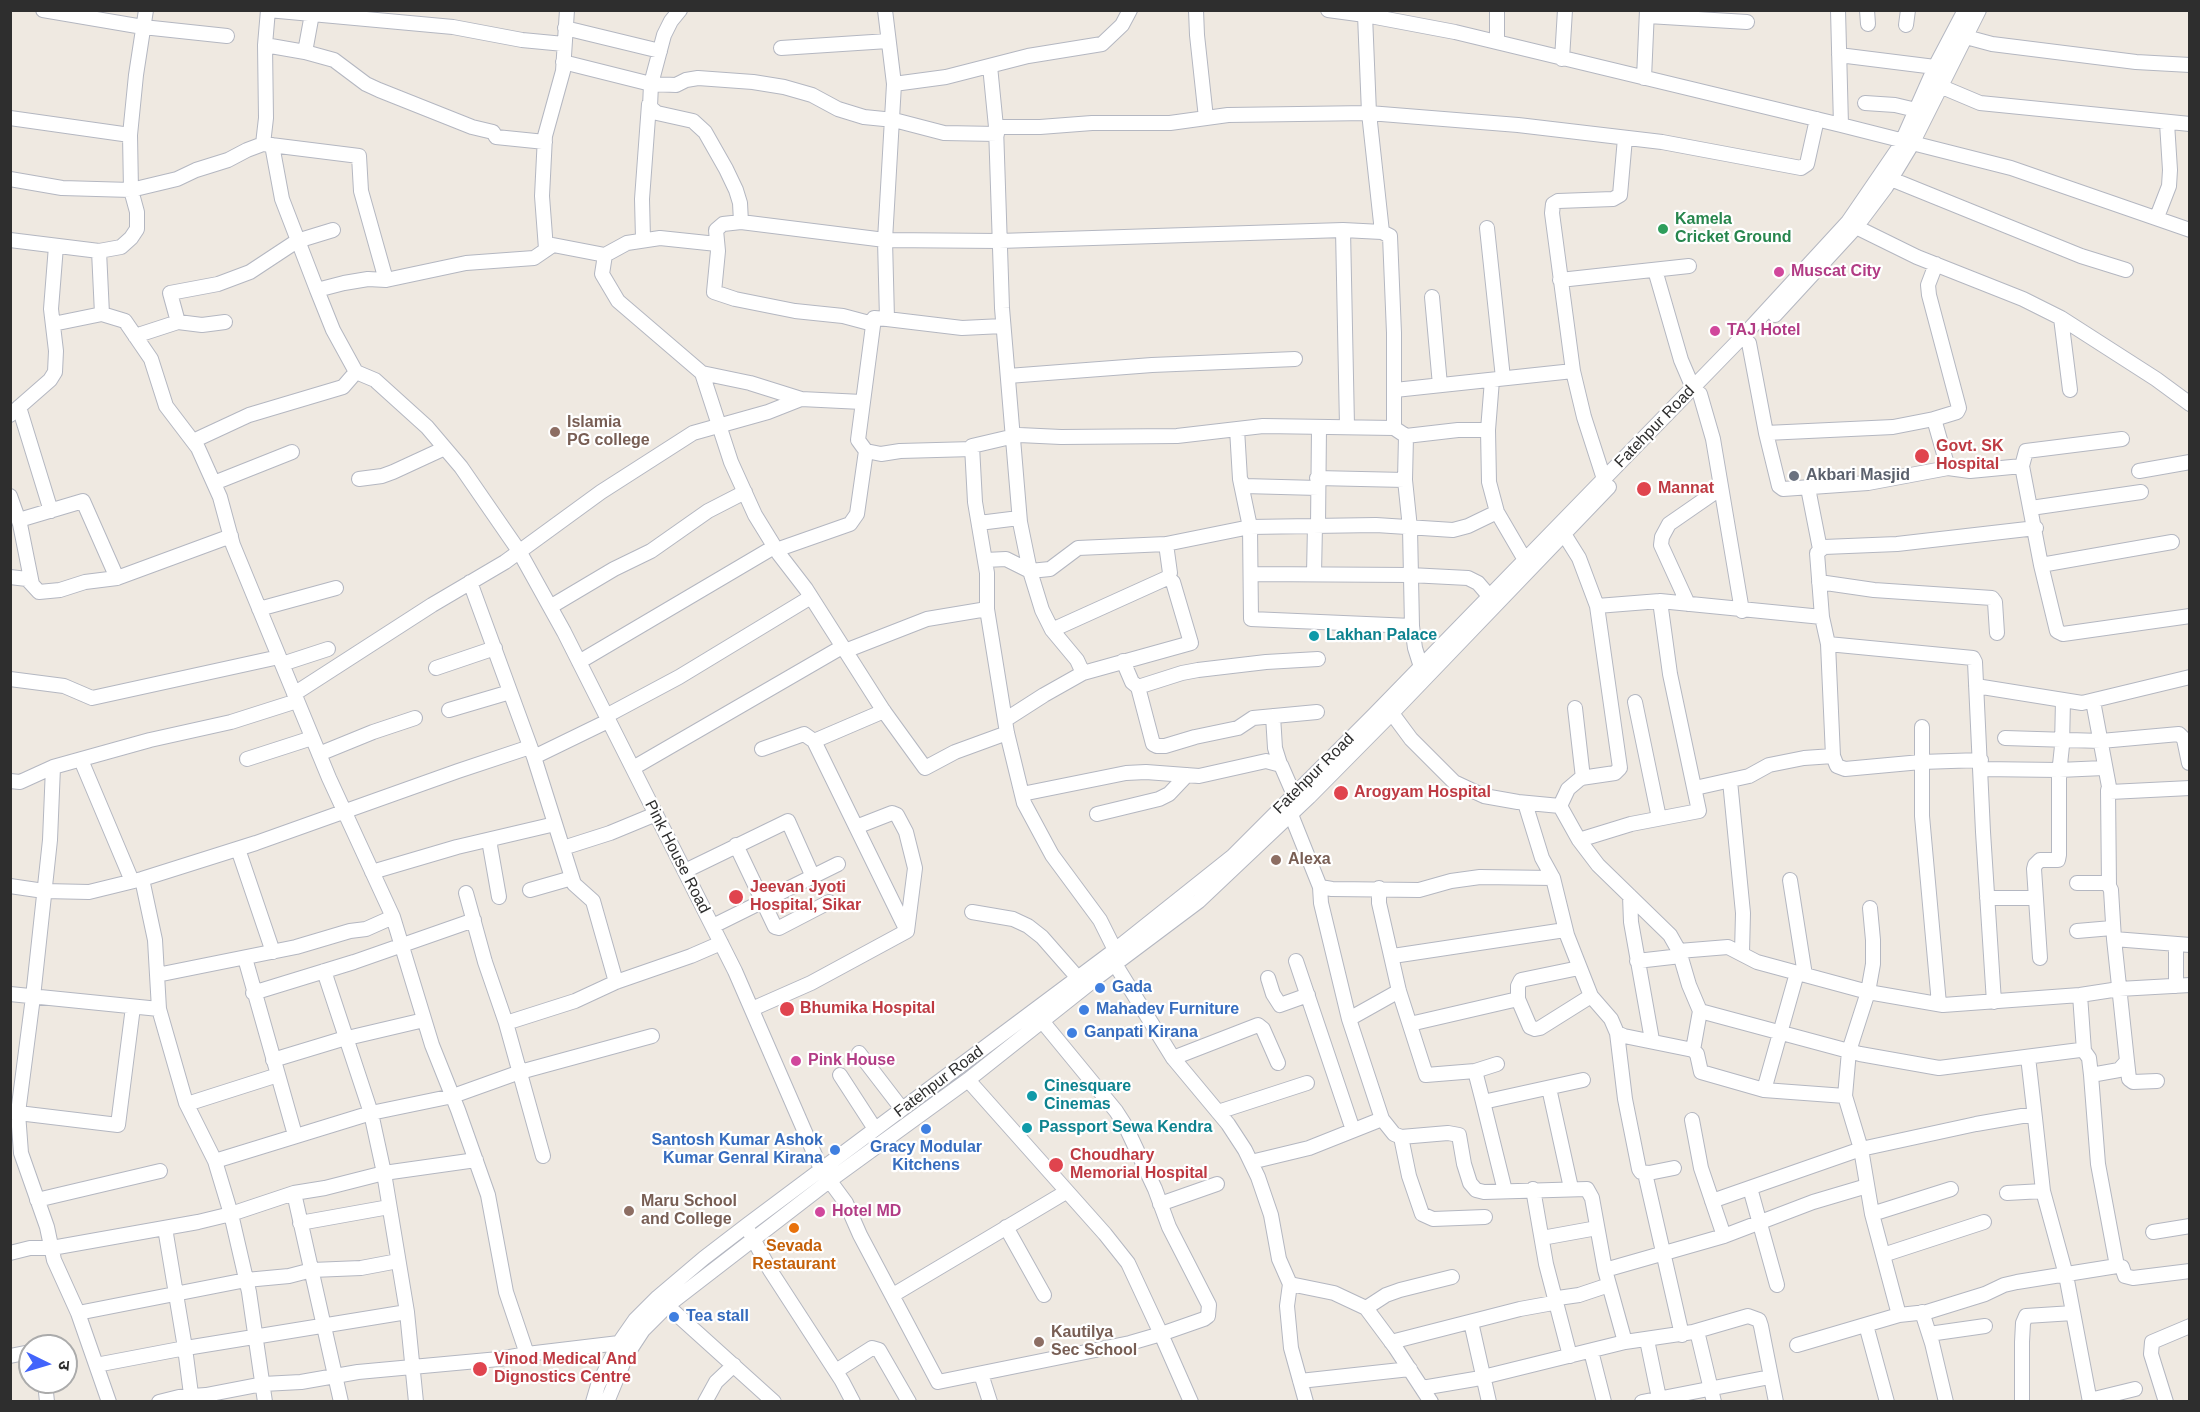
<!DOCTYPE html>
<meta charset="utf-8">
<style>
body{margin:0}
#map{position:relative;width:2200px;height:1412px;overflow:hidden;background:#efe9e1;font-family:Arial,"Noto Sans Devanagari",sans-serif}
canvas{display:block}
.frame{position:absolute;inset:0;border:12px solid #2e2e2e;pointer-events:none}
.north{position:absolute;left:18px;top:1334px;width:60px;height:60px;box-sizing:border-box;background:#fff;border:2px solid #ababab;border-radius:50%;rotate:95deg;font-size:16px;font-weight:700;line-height:24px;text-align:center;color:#2e2e2e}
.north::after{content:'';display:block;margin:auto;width:21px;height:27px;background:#4264fb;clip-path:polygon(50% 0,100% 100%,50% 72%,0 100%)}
</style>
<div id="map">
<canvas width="2200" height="1412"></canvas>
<div class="frame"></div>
<div class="north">उ</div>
</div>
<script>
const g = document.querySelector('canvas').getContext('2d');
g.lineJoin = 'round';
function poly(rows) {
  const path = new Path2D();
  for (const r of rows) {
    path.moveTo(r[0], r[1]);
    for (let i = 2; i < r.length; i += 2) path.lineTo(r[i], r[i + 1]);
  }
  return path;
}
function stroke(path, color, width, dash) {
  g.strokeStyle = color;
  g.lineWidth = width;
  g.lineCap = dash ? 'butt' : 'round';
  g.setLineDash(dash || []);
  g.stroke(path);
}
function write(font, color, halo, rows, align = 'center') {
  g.font = font + ' Arial,sans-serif';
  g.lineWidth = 4.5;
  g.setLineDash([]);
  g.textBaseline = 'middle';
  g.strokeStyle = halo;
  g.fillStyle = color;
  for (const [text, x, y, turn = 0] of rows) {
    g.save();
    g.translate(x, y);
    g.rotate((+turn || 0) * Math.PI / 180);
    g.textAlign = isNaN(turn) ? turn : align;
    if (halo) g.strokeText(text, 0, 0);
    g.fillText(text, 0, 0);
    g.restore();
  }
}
const minor = poly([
 [43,10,143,27,227,36],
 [680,10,671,21,664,35,651,84,650,107,657,113,693,121,705,132,726,169,736,190,740,203,741,222],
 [885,10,894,84,885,240,887,319,874,318,858,440,866,451,881,454,900,451,973,449],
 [1196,10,1197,35,1206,118],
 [1328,10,1365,15,1455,32,1841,125,2011,168,2190,230],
 [1497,10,1497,42],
 [1838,10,1841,125],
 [1867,10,1868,24],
 [312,14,305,52,334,60,366,84,379,90,472,127,493,132,496,137,545,142],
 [1365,15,1369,113,1382,232],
 [1648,16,1747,22],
 [1906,25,1908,10],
 [565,28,660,51],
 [1966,37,1992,44,2136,62,2190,65],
 [265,45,305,52],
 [781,48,888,41],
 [1839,55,1935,67],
 [1562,59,1565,10],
 [563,62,651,84,676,85,686,80,698,78,753,82,784,87,812,95,838,109,864,117,894,120,944,133,997,134],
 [990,66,996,127,1002,308,1020,522,1030,571,1042,610,1052,630,1077,660,1083,673,1044,695,1005,720],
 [1644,78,1647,10],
 [894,84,946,77,1028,56,1102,44,1122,25,1130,10],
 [1942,87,1980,103,2190,124],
 [1865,103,1895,105,1916,110],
 [10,118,130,135],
 [996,127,1040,127,1092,123,1170,123,1228,115,1369,113,1518,125,1662,142,1801,168,1807,164,1817,119],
 [263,144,266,118,265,45,268,10,453,27,522,40,564,44],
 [272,145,282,199,317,290],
 [10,179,62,188,131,190,177,179,196,170,228,160,247,150,263,144,359,156,361,191,386,280],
 [1891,179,2081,256,2126,270],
 [2157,217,2169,186,2170,170,2167,123],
 [1856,227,1917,257,2023,299,2061,318,2156,379,2190,404],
 [1487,228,1503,378],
 [1343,230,1347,426],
 [643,239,642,199,649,104],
 [10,240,99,251,121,247,131,238,137,229,137,212,131,190,130,135,136,75,146,10],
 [717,244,660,238,627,243,605,255,602,274,618,301,702,373,750,383,801,399,862,402],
 [546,249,542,196,545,136,563,71,567,10],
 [99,251,102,314],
 [605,255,553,245,534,258,466,263,386,280,368,279,344,283,317,290,333,330,356,372,375,380,427,427,461,467,519,551,564,632,735,971,821,1169,846,1203,860,1235,938,1382,1130,1343,1161,1334,1191,1402],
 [1655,270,1681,360,1693,388],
 [1560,280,1689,266],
 [1432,297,1440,385],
 [1775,315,1856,227,1886,187,1912,144,1979,10],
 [2061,318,2070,390],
 [887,319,962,328,1003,326],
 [178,322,202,325,225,322],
 [53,324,102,314,125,321,151,359,166,406,198,448,220,497,233,545,329,778,393,917,432,1045,458,1110,488,1195,506,1292,527,1354],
 [873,324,843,316,795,311,735,299,714,292,718,251,716,230,723,224,741,222,885,240,999,241,1343,230,1382,232,1390,236,1394,333,1394,428],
 [135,336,178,322,170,293,218,284,250,272,297,241,333,230],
 [1749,343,1766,433,1779,486,1783,489,1868,483,1948,468],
 [702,373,731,462,755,515,779,554,806,589,883,710,925,768,955,752,1007,733],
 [1008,376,1152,365,1295,359],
 [1492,380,1488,430,1489,482,1497,512,1525,560],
 [1395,390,1573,371],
 [1700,394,1713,439,1742,611],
 [19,407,51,511],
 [10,415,50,380,55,372,56,351,51,309,56,246],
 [1934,419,1957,412,1959,408,1929,295,1928,285,1936,264],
 [1237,429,1240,479,1244,486,1318,488],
 [1766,433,1893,427,1934,419,1948,468,1970,471,2022,466,2026,451,2122,439],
 [1406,436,1458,430,1488,430],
 [193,441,249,415,343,387,356,372],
 [2022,466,2041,565,2057,631,2063,634,2190,616],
 [2139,471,2190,462],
 [1317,478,1405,480],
 [359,479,382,476,393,472,445,448],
 [1240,479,1250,527,1251,619,1412,626],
 [1604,479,1584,417,1573,371,1552,213,1553,204,1558,201,1613,199,1620,195,1625,138],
 [214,483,292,452],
 [1808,488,1820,549],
 [10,496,20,524,32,584],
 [2031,508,2141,492],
 [19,520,83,501,117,578],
 [979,523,1019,518],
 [1318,525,1319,428],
 [1564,534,1579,558,1597,606,1660,601,1822,617,1828,644,1973,658,1975,662,1983,832,1994,1002],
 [776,550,850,524,857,514,866,451],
 [985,560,1006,559,1030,571,1050,569,1078,548,1166,544,1250,527,1376,525,1453,530,1468,526,1497,512],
 [2041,565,2172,542],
 [1251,574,1410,575,1468,578,1478,583,1490,597],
 [1314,574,1315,525],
 [10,577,27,579,39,592,60,590,85,582,117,578,231,536],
 [470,582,534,757,574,884,593,901,616,982],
 [1819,582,1874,590,1992,598,1995,602,1997,633],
 [1688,604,1661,545,1662,537,1669,524,1721,488],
 [550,607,614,569,651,551,708,511,745,492],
 [259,609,336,588],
 [1822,617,1817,553,1824,547,1897,544,2036,528],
 [1052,630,1167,578,1170,573,1166,544],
 [1828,644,1833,756,1837,766,1845,769,1921,762,1981,760],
 [845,651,927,619,987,609],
 [1123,661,1132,682,1138,687,1182,673,1198,670,1266,662,1318,659],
 [579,662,774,547],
 [282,664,328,649],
 [436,668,495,648],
 [1083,673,1191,643,1173,582,1167,578],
 [10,679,64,686,92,698,279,657],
 [1976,686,2082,703,2190,677],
 [1138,687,1153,744,1157,746,1165,746,1195,737,1238,728,1253,718,1317,712],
 [294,694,432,605,505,562,601,492,693,433,768,412,801,399],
 [2093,701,2110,792,2190,788],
 [1635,702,1659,818],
 [1388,708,1411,739,1454,782,1484,796,1518,802,1560,806,1579,840,1598,865,1670,935,1679,951,1689,985,1700,1011,1860,1054,1939,1068,2080,1050,2084,1051,2089,1058,2091,1075,2119,1070,2127,1061,2114,939,2190,945],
 [1575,708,1583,778],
 [449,710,510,692],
 [606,716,679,677,811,597],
 [1273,716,1275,748,1280,764],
 [1922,727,1922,816,1939,1004],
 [2005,738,2101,741,2179,734,2184,739,2189,763],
 [814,741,884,711],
 [762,749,804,734,814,741,907,931],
 [319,754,373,732,415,718],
 [534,757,608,721],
 [247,759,312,738],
 [81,760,132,881],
 [53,767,50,840,33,997,18,1113,21,1153,47,1227,54,1260,78,1313,109,1402],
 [633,768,842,647],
 [1981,769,2059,770,2104,768],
 [10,781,20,782,53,767,150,740,231,722,297,701],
 [1730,781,1743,913,1742,953],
 [1695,788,1749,776,1769,765,1804,758,1833,756],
 [2108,790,2109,886],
 [1022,794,1126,773,1146,772,1199,776,1266,761,1281,765,1294,795],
 [1525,803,1542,858,1553,878],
 [1560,806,1568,789,1581,778,1615,773,1620,768,1597,606],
 [1288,807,1320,887,1332,889,1419,890,1451,881,1480,877,1553,878,1567,935,1591,996,1611,1019,1617,1033,1624,1036,1693,1050,1697,1054,1701,1072,1764,1090,1845,1096,1861,1149,1976,1124,2022,1116,2030,1116,2035,1118,2043,1191,2066,1275,2090,1402],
 [1097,814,1159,799,1169,794,1187,775],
 [856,827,892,813,897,815,906,832,915,868,907,931],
 [489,840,499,897],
 [1579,840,1631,824,1699,811,1670,674,1660,601],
 [736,845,775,927,779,928,829,902],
 [563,848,610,833,656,814],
 [238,849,273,952],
 [685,871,788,821,813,877],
 [372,872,457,847,555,824],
 [142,879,155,940,159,1009,186,1103,215,1161,371,1113,453,1096,520,1072,652,1036],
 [1790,880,1805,975],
 [2077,883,2105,883,2109,886,2111,890,2114,939],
 [10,886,44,891,89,892,142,879,256,843,458,771,530,747],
 [1320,887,1321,903,1349,1019,1382,1119,1394,1134,1401,1137,1448,1133,1459,1135,1464,1164,1470,1183,1476,1190,1484,1192,1587,1189,1592,1198,1605,1270,1625,1342],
 [1379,888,1379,903,1399,991,1426,1075,1475,1071,1483,1102,1583,1080],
 [530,890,572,878],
 [466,893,485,962,506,1023,543,1156],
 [1630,896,1631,922,1652,1040],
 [1987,898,2036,898],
 [972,912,1013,919,1028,926,1042,937,1078,978],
 [713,926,838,864],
 [2077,931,2112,928],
 [1115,950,1100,920,1052,855,1024,803,1007,733,987,609,987,573,975,502,972,446,1019,435,1061,437,1177,436,1263,426,1394,428,1406,436,1405,480,1410,528,1412,626,1415,648,1421,667],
 [1679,951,1728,947,1757,962,1868,992,1943,1005,2080,995,2119,989,2190,985],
 [1393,956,1565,930],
 [245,958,295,1135],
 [2040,958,2034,869,2035,865,2040,860,2058,860,2059,855,2059,774,2062,746,2063,700],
 [1296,961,1353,1130],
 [1637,961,1681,956],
 [1115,964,1173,1058,1228,1124,1245,1150,1258,1177,1271,1215,1279,1259,1290,1284,1334,1293,1366,1308,1395,1347,1431,1402],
 [1579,968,1521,980,1518,986,1518,999,1530,1027,1535,1029,1540,1028,1591,996],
 [324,971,371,1113,384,1173,407,1312,416,1402],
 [157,975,296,947,350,931,366,929,393,917],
 [1268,978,1273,994,1280,1005,1308,995],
 [2176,986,2176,944],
 [253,993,354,962,474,920],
 [10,994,159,1009],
 [2080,995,2084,1051],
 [752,1009,811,983,907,931],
 [1349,1019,1399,991],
 [506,1023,575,1001,616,982,691,956,721,943],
 [1410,1024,1518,999],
 [1617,1033,1625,1099,1639,1169,1641,1172,1649,1173,1674,1168],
 [1693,1050,1700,1011],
 [859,1053,902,1109],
 [2028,1057,2035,1118],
 [1173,1058,1258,1025,1263,1029,1278,1063],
 [273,1060,339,1040,424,1020],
 [2127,1061,2129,1079,2133,1082,2157,1081],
 [1475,1071,1497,1064],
 [840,1075,875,1129],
 [2091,1075,2098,1164,2117,1266],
 [968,1080,1105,1234,1128,1263,1161,1334,1204,1319,1208,1316,1209,1305,1169,1227,1155,1189,1125,1125,1116,1111,1042,1021],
 [1549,1088,1571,1188],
 [1764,1090,1797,973],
 [1845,1096,1849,1051,1868,992,1873,964,1873,940,1870,908],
 [1483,1102,1505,1191],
 [187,1104,278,1075],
 [10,1112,118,1125,133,1007],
 [1218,1112,1307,1083],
 [1692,1120,1701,1168,1724,1236],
 [1401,1137,1409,1176,1422,1214,1433,1219,1485,1217],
 [215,1161,231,1214,249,1292,265,1402],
 [1251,1162,1309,1148,1382,1119],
 [1645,1173,1682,1335],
 [1750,1188,1777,1285],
 [1533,1189,1546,1264,1570,1356],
 [294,1193,341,1402],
 [2007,1193,2043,1191],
 [37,1200,160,1171],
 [1712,1201,1861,1149,1872,1214,1899,1315],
 [1160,1204,1217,1184],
 [1872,1214,1951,1189],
 [300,1223,389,1207],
 [1006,1227,1044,1295],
 [165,1228,185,1348,192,1402],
 [2153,1232,2190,1226],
 [750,1233,770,1270,842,1381,853,1402],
 [1542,1238,1597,1228],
 [10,1253,30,1248,52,1248,198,1222,231,1214,294,1193,325,1188,384,1173,476,1160],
 [1883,1255,1984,1222],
 [1605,1270,1724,1236,1813,1202,1867,1186],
 [1290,1284,1287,1306,1291,1348,1306,1402],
 [893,1295,1066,1192],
 [662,1301,774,1402],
 [1366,1308,1386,1295,1400,1290,1452,1277],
 [1922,1312,1932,1343,1946,1402],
 [78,1313,246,1280,289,1276,312,1270,361,1268,398,1261],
 [1471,1322,1489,1402],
 [1866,1325,1887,1402],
 [1697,1331,1714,1402],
 [1929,1334,1985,1326],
 [1647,1340,1659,1398],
 [1391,1342,1520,1309,1553,1303,1558,1298,1579,1295,1609,1285],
 [1797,1345,1899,1315,1927,1312,1985,1294,2004,1285,2017,1282,2117,1266,2122,1267,2125,1276,2133,1278,2190,1271],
 [1591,1351,1604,1402],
 [10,1356,30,1352],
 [96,1365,180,1349,407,1312],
 [836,1371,872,1348,879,1350,909,1402],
 [981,1374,990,1402],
 [1300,1381,1410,1369],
 [45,1382,47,1402],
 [1422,1388,1475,1379,1625,1342,1693,1332,1748,1316,1759,1320,1761,1326,1776,1402],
 [2090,1400,2135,1389],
 [159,1402,179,1397,206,1395,263,1384,301,1382,358,1372,499,1359,527,1354,619,1343],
 [593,1402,598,1385,619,1343,635,1320,658,1297,704,1258,747,1225,1115,950,1233,856,1374,715,1745,334,1848,222,1900,146,1935,67,1965,10],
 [607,1402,626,1356,643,1330,667,1306,829,1181,968,1080,1099,976,1199,901,1309,797,1392,713,1609,487],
 [705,1402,716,1382,734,1365],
 [1642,1402,1770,1377],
 [2022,1402,2022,1342,2023,1323,2026,1316,2073,1313],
 [2166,1402,2151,1354,2152,1342,2190,1326]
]);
stroke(minor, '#b4b7c1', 16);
stroke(minor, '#fff', 14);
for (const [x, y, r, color] of [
 [1663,229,6,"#2e9e5b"],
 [1779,272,6,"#d1479c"],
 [1715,331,6,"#d1479c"],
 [555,432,6,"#8d6e63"],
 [1922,456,8,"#e0444e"],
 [1794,476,6,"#6b7280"],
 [1644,489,8,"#e0444e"],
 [1314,636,6,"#0f9aa8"],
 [1341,793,8,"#e0444e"],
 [1276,860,6,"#8d6e63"],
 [736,897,8,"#e0444e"],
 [1100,988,6,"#3f7fe0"],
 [787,1009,8,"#e0444e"],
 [1084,1010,6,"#3f7fe0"],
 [1072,1033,6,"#3f7fe0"],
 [796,1061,6,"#d1479c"],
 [1032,1096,6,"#0f9aa8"],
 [1027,1128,6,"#0f9aa8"],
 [926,1129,6,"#3f7fe0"],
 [835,1150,6,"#3f7fe0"],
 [1056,1165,8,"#e0444e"],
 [629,1211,6,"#8d6e63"],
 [820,1212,6,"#d1479c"],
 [794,1228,6,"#e8710a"],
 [674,1317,6,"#3f7fe0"],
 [1039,1342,6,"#8d6e63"],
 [480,1369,8,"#e0444e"]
]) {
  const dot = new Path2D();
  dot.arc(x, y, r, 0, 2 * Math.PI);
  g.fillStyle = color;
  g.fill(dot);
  stroke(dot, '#fff', 2);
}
write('bold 16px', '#27864d', '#fff', [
 ["Kamela",1675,220],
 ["Cricket Ground",1675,238]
], 'left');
write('bold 16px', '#b23c85', '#fff', [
 ["Muscat City",1791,272],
 ["TAJ Hotel",1727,331],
 ["Pink House",808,1061],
 ["Hotel MD",832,1212]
], 'left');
write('bold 16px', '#785e54', '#fff', [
 ["Islamia",567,423],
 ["PG college",567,441],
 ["Alexa",1288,860],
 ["Maru School",641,1202],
 ["and College",641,1220],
 ["Kautilya",1051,1333],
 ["Sec School",1051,1351]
], 'left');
write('16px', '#2e2e2e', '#fff', [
 ["Fatehpur Road",1655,427,-46],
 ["Fatehpur Road",1314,774,-45],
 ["Pink House Road",677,857,63],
 ["Fatehpur Road",939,1082,-37]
]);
write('bold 16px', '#be3a42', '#fff', [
 ["Govt. SK",1936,447],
 ["Hospital",1936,465],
 ["Mannat",1658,489],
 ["Arogyam Hospital",1354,793],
 ["Jeevan Jyoti",750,888],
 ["Hospital, Sikar",750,906],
 ["Bhumika Hospital",800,1009],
 ["Choudhary",1070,1156],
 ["Memorial Hospital",1070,1174],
 ["Vinod Medical And",494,1360],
 ["Dignostics Centre",494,1378]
], 'left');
write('bold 16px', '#5b616d', '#fff', [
 ["Akbari Masjid",1806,476]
], 'left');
write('bold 16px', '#0d838f', '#fff', [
 ["Lakhan Palace",1326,636],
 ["Cinesquare",1044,1087],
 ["Cinemas",1044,1105],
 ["Passport Sewa Kendra",1039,1128]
], 'left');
write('bold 16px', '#366cbe', '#fff', [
 ["Gada",1112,988],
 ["Mahadev Furniture",1096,1010],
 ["Ganpati Kirana",1084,1033],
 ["Santosh Kumar Ashok",823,1141,"right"],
 ["Kumar Genral Kirana",823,1159,"right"],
 ["Gracy Modular",926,1148,"center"],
 ["Kitchens",926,1166,"center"],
 ["Tea stall",686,1317]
], 'left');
write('bold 16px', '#c56008', '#fff', [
 ["Sevada",794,1247],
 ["Restaurant",794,1265]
]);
</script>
